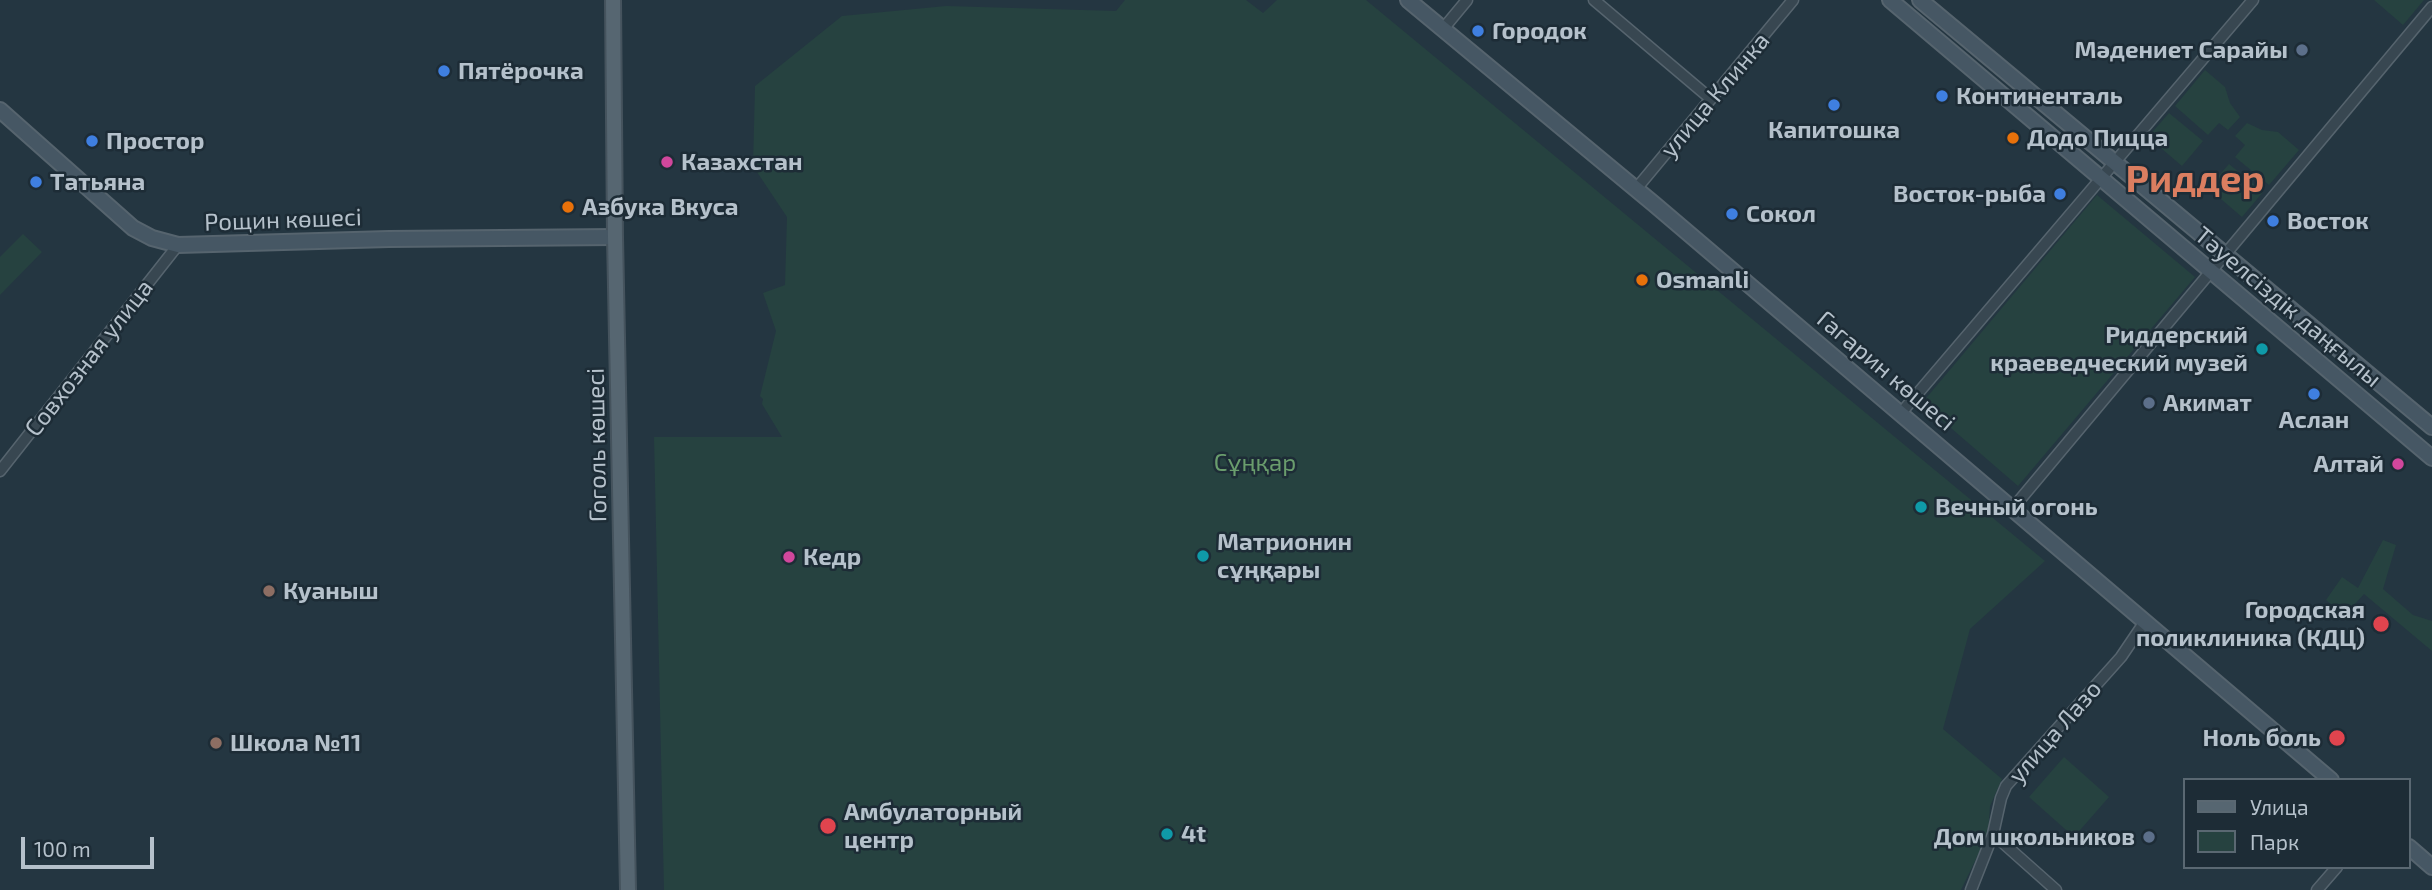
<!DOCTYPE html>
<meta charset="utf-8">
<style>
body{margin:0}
#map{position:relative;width:2432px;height:890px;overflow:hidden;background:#243641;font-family:"Exo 2",sans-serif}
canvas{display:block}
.legend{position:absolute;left:2183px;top:778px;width:228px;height:91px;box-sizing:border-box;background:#1d2c36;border:2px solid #5a6872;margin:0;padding:9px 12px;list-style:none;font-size:21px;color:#b5c1cb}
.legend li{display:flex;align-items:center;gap:14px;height:35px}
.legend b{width:35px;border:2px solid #5a6872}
.scale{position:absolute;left:21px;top:837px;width:133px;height:32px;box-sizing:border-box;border:4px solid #b5c1cb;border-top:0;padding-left:9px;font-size:21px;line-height:24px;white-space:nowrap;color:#b5c1cb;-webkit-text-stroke:5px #1d2c36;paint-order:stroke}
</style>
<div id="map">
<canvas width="2432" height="890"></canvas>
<ul class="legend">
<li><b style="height:9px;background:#566671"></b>Улица</li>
<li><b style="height:19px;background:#264240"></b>Парк</li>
</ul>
<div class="scale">100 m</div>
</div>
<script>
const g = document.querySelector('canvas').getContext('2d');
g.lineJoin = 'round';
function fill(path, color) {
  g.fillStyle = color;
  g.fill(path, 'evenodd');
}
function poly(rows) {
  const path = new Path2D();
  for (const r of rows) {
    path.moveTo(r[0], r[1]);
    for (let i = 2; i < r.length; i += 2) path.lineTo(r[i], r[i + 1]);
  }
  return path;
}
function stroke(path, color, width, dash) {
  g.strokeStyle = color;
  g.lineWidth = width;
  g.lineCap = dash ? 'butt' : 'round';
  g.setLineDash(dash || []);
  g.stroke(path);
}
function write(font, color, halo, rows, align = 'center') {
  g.font = font + ' "Exo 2",sans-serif';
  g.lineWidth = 5;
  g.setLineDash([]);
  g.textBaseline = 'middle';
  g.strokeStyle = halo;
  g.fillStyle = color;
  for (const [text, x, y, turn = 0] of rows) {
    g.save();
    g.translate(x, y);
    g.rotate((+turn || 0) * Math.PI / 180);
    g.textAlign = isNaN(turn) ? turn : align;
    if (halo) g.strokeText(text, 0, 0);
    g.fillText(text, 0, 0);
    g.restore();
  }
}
fill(poly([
 [1125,0,1246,0,1263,13,1277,0,1366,0,2045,561,1970,629,1943,729,2002,779,1990,806,1988,834,1961,890,664,890,654,437,782,437,762,404,763,399,760,396,776,331,763,293,785,285,787,217,753,166,755,86,842,16,946,6,1116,11],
 [2374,0,2424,0,2403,25],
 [2205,70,2225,87,2230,103,2240,117,2228,130,2219,123,2208,135,2175,106],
 [2169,113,2203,141,2182,166,2148,137],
 [2247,123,2262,130,2278,132,2299,150,2269,185,2235,157,2245,145,2235,136],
 [2229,164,2263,192,2242,217,2208,188],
 [2097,195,2195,277,2018,486,1922,403],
 [23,234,42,252,0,295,0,257],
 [2383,540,2396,545,2383,589,2413,615,2432,621,2432,651,2364,594,2344,616,2326,600,2342,577,2358,588],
 [2064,757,2109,797,2074,837,2029,797]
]), '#264240');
const street = poly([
 [1594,0,1711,99],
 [1443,29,1467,0],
 [1636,189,1793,0],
 [1901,413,2253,0],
 [0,471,178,245],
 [2013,508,2432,7],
 [1993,834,2056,890],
 [1971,890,1993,834,2001,798,2006,786,2121,657,2144,623],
 [2317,890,2337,867]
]);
const secondary = poly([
 [1408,0,1654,204,2331,780],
 [1890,0,2432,458],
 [1920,0,2432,427],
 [0,110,133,228,152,238,178,245,389,239,615,237],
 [2409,847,2432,867]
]);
const primary = poly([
 [613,0,615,237,628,890]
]);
stroke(street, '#56646e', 13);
stroke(secondary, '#56646e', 18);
stroke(primary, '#45535d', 18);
stroke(street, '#384751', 10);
stroke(secondary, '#465764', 14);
stroke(primary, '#566671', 14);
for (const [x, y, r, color] of [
 [1478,31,7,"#3f7fe0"],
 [2302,50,7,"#5c6f8a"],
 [444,71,7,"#3f7fe0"],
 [1942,96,7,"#3f7fe0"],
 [1834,105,7,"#3f7fe0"],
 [2013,138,7,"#e8710a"],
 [92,141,7,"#3f7fe0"],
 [667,162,7,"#d1479c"],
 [36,182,7,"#3f7fe0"],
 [2060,194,7,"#3f7fe0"],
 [568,207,7,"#e8710a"],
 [1732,214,7,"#3f7fe0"],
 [2273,221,7,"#3f7fe0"],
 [1642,280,7,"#e8710a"],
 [2262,349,7,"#0f9aa8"],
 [2314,394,7,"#3f7fe0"],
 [2149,403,7,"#5c6f8a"],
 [2398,464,7,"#d1479c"],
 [1921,507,7,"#0f9aa8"],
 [1203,556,7,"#0f9aa8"],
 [789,557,7,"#d1479c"],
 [269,591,7,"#8d6e63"],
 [2381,624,9,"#e0444e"],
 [2337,738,9,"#e0444e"],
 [216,743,7,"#8d6e63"],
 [828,826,9,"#e0444e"],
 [1167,834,7,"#0f9aa8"],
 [2149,837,7,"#5c6f8a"]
]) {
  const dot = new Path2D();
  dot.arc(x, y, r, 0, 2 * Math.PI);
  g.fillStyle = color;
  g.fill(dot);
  stroke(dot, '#1d2c36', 2.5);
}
write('bold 24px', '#b5c1cb', '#1d2c36', [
 ["Городок",1492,31],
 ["Мәдениет Сарайы",2288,50,"right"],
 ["Пятёрочка",458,71],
 ["Континенталь",1956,96],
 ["Капитошка",1834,130,"center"],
 ["Додо Пицца",2027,138],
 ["Простор",106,141],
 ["Казахстан",681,162],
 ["Татьяна",50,182],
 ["Восток-рыба",2046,194,"right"],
 ["Азбука Вкуса",582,207],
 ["Сокол",1746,214],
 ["Восток",2287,221],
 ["Osmanli",1656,280],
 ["Риддерский",2248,335,"right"],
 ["краеведческий музей",2248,363,"right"],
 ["Акимат",2163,403],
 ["Аслан",2314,420,"center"],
 ["Алтай",2384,464,"right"],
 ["Вечный огонь",1935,507],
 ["Матрионин",1217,542],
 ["сұңқары",1217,570],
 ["Кедр",803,557],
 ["Куаныш",283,591],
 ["Городская",2365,610,"right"],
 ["поликлиника (КДЦ)",2365,638,"right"],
 ["Ноль боль",2321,738,"right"],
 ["Школа №11",230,743],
 ["Амбулаторный",844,812],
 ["центр",844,840],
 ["4t",1181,834],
 ["Дом школьников",2135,837,"right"]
], 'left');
write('24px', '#b5c1cb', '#1d2c36', [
 ["улица Клинка",1715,95,-50],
 ["Рощин көшесі",283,220,-2],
 ["Тәуелсіздік даңғылы",2288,307,40],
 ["Совхозная улица",89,358,-52],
 ["Гагарин көшесі",1886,371,40],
 ["Гоголь көшесі",597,445,-91],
 ["улица Лазо",2055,732,-49]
]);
write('24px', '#6a9d6d', '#1d2c36', [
 ["Сұңқар",1255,463]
]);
write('bold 38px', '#db7e60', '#1d2c36', [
 ["Риддер",2195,179]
]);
</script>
